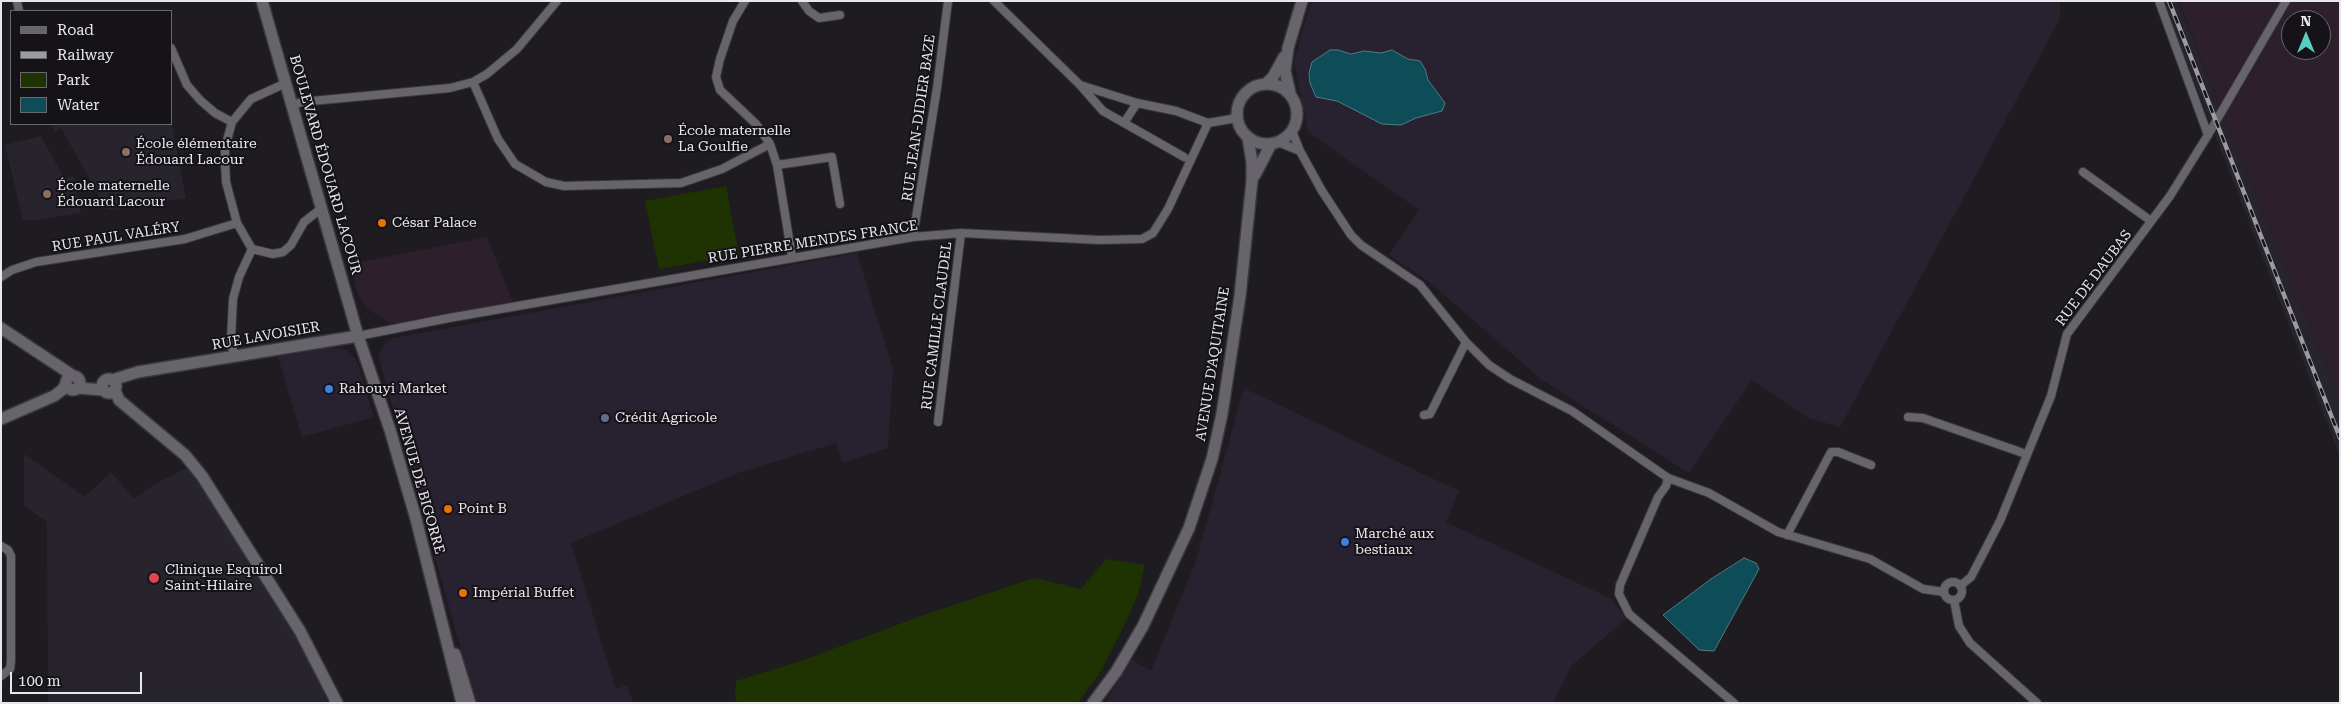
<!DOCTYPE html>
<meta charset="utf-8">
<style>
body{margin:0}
#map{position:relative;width:2341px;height:704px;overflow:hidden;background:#1e1c21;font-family:"Roboto Serif",serif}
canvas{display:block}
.frame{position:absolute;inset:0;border:2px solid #e8e7eb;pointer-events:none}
.legend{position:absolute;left:10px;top:10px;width:162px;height:115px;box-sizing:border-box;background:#151318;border:1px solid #69686c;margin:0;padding:6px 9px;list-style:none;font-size:15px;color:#e8e7eb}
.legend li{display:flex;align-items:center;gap:10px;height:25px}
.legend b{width:25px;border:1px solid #69686c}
.north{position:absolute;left:2281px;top:10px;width:50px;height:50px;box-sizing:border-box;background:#151318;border:1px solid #69686c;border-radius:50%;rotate:0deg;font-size:14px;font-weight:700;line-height:20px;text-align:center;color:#e8e7eb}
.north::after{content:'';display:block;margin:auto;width:18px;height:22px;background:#57cec1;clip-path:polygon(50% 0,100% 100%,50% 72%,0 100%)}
.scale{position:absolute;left:10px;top:672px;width:132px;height:22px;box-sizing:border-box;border:2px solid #e8e7eb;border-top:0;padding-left:6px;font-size:15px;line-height:18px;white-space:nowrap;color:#e8e7eb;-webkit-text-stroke:4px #151318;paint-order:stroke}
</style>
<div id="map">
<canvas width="2341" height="704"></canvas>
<div class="frame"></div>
<ul class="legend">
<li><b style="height:6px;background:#67656b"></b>Road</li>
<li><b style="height:6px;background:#9c9b9f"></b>Railway</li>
<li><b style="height:14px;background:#1e3202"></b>Park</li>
<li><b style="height:14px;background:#0e4d57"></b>Water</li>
</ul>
<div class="north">N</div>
<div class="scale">100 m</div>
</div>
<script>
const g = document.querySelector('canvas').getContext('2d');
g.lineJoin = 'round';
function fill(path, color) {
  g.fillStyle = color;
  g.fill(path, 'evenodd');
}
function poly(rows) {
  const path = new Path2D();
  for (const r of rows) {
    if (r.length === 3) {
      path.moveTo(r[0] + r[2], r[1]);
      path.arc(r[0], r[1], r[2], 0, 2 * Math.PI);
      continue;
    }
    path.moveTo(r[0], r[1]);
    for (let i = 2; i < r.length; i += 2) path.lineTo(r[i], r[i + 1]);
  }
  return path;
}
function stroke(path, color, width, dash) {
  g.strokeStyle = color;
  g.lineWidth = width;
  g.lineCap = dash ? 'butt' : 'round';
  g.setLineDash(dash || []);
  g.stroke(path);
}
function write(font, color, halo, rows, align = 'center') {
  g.font = font + ' "Roboto Serif",serif';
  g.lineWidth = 4;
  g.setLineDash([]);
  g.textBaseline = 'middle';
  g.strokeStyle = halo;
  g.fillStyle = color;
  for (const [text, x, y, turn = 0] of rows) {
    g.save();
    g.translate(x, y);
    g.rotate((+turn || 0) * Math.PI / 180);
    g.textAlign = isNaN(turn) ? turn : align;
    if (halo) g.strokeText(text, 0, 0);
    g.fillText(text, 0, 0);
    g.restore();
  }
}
fill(poly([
 [1311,1,2060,1,2060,19,1840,427,1808,418,1752,380,1689,473,1542,380,1428,281,1389,255,1419,210,1308,132,1294,62],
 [857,253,893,369,888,448,842,463,836,443,738,473,571,543,616,689,627,685,633,703,476,703,378,355,385,343,393,338],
 [326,348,345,349,356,359,374,417,302,437,278,357],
 [1244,388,1459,491,1446,522,1612,599,1626,619,1571,666,1553,703,1105,703,1131,659,1151,671,1196,561]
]), '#282130');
fill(poly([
 [2179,1,2340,1,2340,399,2220,108],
 [2291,20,2321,20,2321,50,2291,50],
 [487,237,513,302,401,323,390,323,369,310,358,295,350,264]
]), '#2d1f2b');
fill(poly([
 [2163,1,2178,1,2220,108,2210,122],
 [2224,118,2340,399,2340,456,2215,135],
 [171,122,186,198,107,210,61,128,55,131,51,124,171,124],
 [41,136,64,178,74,176,81,213,35,220,23,220,5,145],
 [24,454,85,497,111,472,134,499,155,484,189,467,296,634,332,703,48,703,47,522,24,506]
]), '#27242e');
fill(poly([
 [726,186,739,255,659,269,645,201],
 [1106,559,1145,565,1138,594,1127,620,1101,671,1078,703,737,703,735,696,736,681,804,660,918,617,1034,578,1081,589]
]), '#1e3202');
const water = poly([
 [1330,50,1338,50,1351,54,1364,51,1381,53,1392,50,1408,59,1420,61,1425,69,1428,80,1445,103,1442,111,1416,118,1401,125,1382,124,1337,101,1316,97,1310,83,1309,73,1312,62,1330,50],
 [1744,558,1756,563,1759,569,1714,651,1699,650,1663,615,1711,579,1744,558]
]);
fill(water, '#0e4d57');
stroke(water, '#4f7b83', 1);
const street = poly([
 [17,1,19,11],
 [745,1,733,21,720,59,716,77,720,90,756,124,770,144,777,165,792,257],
 [802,1,809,11,819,18,840,15],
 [994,1,1080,85,1137,103,1176,111,1208,123,1237,118],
 [2159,1,2208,135],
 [171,48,187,85,200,100,215,113,232,122],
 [473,82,498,139,515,164,546,182,564,186,681,183,722,169,770,144],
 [286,83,251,99,232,122,225,148,225,162,226,182,237,223,252,249,273,254,283,252,291,245,304,222,322,208],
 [1080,85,1103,111,1184,157],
 [292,106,301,102,450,88,473,82,487,74,517,49,557,1],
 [1124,123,1137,103],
 [1292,131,1300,151,1322,191,1351,235,1361,245,1420,285,1466,342,1489,365,1510,379,1572,411,1668,478,1709,493,1778,532,1870,559,1923,589,1944,592],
 [1278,142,1300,151],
 [777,165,832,157,840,204],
 [2083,172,2151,221],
 [913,237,937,88,948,1],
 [1,277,12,270,36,262,185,239,237,223],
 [358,336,449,318,913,237,961,233,1100,240,1142,239,1153,233,1168,209,1208,123],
 [236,356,232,348,231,339,233,299,239,277,252,249],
 [1424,415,1430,414,1466,342],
 [1908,417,1923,418,2026,454],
 [938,422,961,233],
 [1668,478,1666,486,1658,497,1620,585,1619,594,1629,614,1734,703],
 [1787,535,1831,452,1838,452,1871,465],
 [1,546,8,550,11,556,11,661,10,669,1,676],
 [1953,591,9],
 [1960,586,1971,577,2000,521,2051,396,2067,334,2170,196,2208,135,2286,1],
 [1954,600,1959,626,1970,643,2037,703]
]);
const secondary = poly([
 [262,1,358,336,390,430,416,519,462,703],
 [1267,114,30],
 [1266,84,1273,77,1284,57],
 [1290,93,1285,71,1288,48,1302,1],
 [1255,175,1271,144],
 [1,328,72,375],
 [73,383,7],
 [109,386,7],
 [112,380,138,372,358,336],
 [77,388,104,390],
 [115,390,119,400,185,455,202,476,300,631,337,703],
 [1,419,54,396,62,390,66,384],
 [455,654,470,703],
 [1093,703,1116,672,1143,626,1189,528,1212,459,1222,414,1240,296,1252,181,1252,162,1248,138]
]);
stroke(street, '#39383c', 10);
stroke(secondary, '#39383c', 14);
stroke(street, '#67656b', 8);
stroke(secondary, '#67656b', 11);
const rail = poly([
 [2169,1,2340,438]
]);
stroke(rail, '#9c9b9f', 4.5);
stroke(rail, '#151318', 2.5, [8]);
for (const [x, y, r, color] of [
 [668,139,5,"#8d6e63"],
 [126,152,5,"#8d6e63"],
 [47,194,5,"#8d6e63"],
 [382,223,5,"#e8710a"],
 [329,389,5,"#3f7fe0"],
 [605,418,5,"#5c6f8a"],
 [448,509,5,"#e8710a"],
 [1345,542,5,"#3f7fe0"],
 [154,578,6,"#e0444e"],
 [463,593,5,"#e8710a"]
]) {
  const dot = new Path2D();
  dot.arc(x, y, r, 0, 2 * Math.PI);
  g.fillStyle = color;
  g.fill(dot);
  stroke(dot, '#151318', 2);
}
write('14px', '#e8e7eb', '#151318', [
 ["RUE JEAN-DIDIER BAZE",919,118,-82],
 ["BOULEVARD ÉDOUARD LACOUR",325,165,74],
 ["RUE PAUL VALÉRY",116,237,-9],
 ["RUE PIERRE MENDES FRANCE",813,242,-9],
 ["RUE DE DAUBAS",2094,278,-53],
 ["RUE CAMILLE CLAUDEL",937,326,-83],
 ["RUE LAVOISIER",266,336,-10],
 ["AVENUE D'AQUITAINE",1213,364,-81],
 ["AVENUE DE BIGORRE",419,481,74]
]);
write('14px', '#e8e7eb', '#151318', [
 ["École maternelle",678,131],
 ["La Goulfie",678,147],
 ["École élémentaire",136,144],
 ["Édouard Lacour",136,160],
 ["École maternelle",57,186],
 ["Édouard Lacour",57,202],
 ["César Palace",392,223],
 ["Rahouyi Market",339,389],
 ["Crédit Agricole",615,418],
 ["Point B",458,509],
 ["Marché aux",1355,534],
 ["bestiaux",1355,550],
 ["Clinique Esquirol",165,570],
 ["Saint-Hilaire",165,586],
 ["Impérial Buffet",473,593]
], 'left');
</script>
